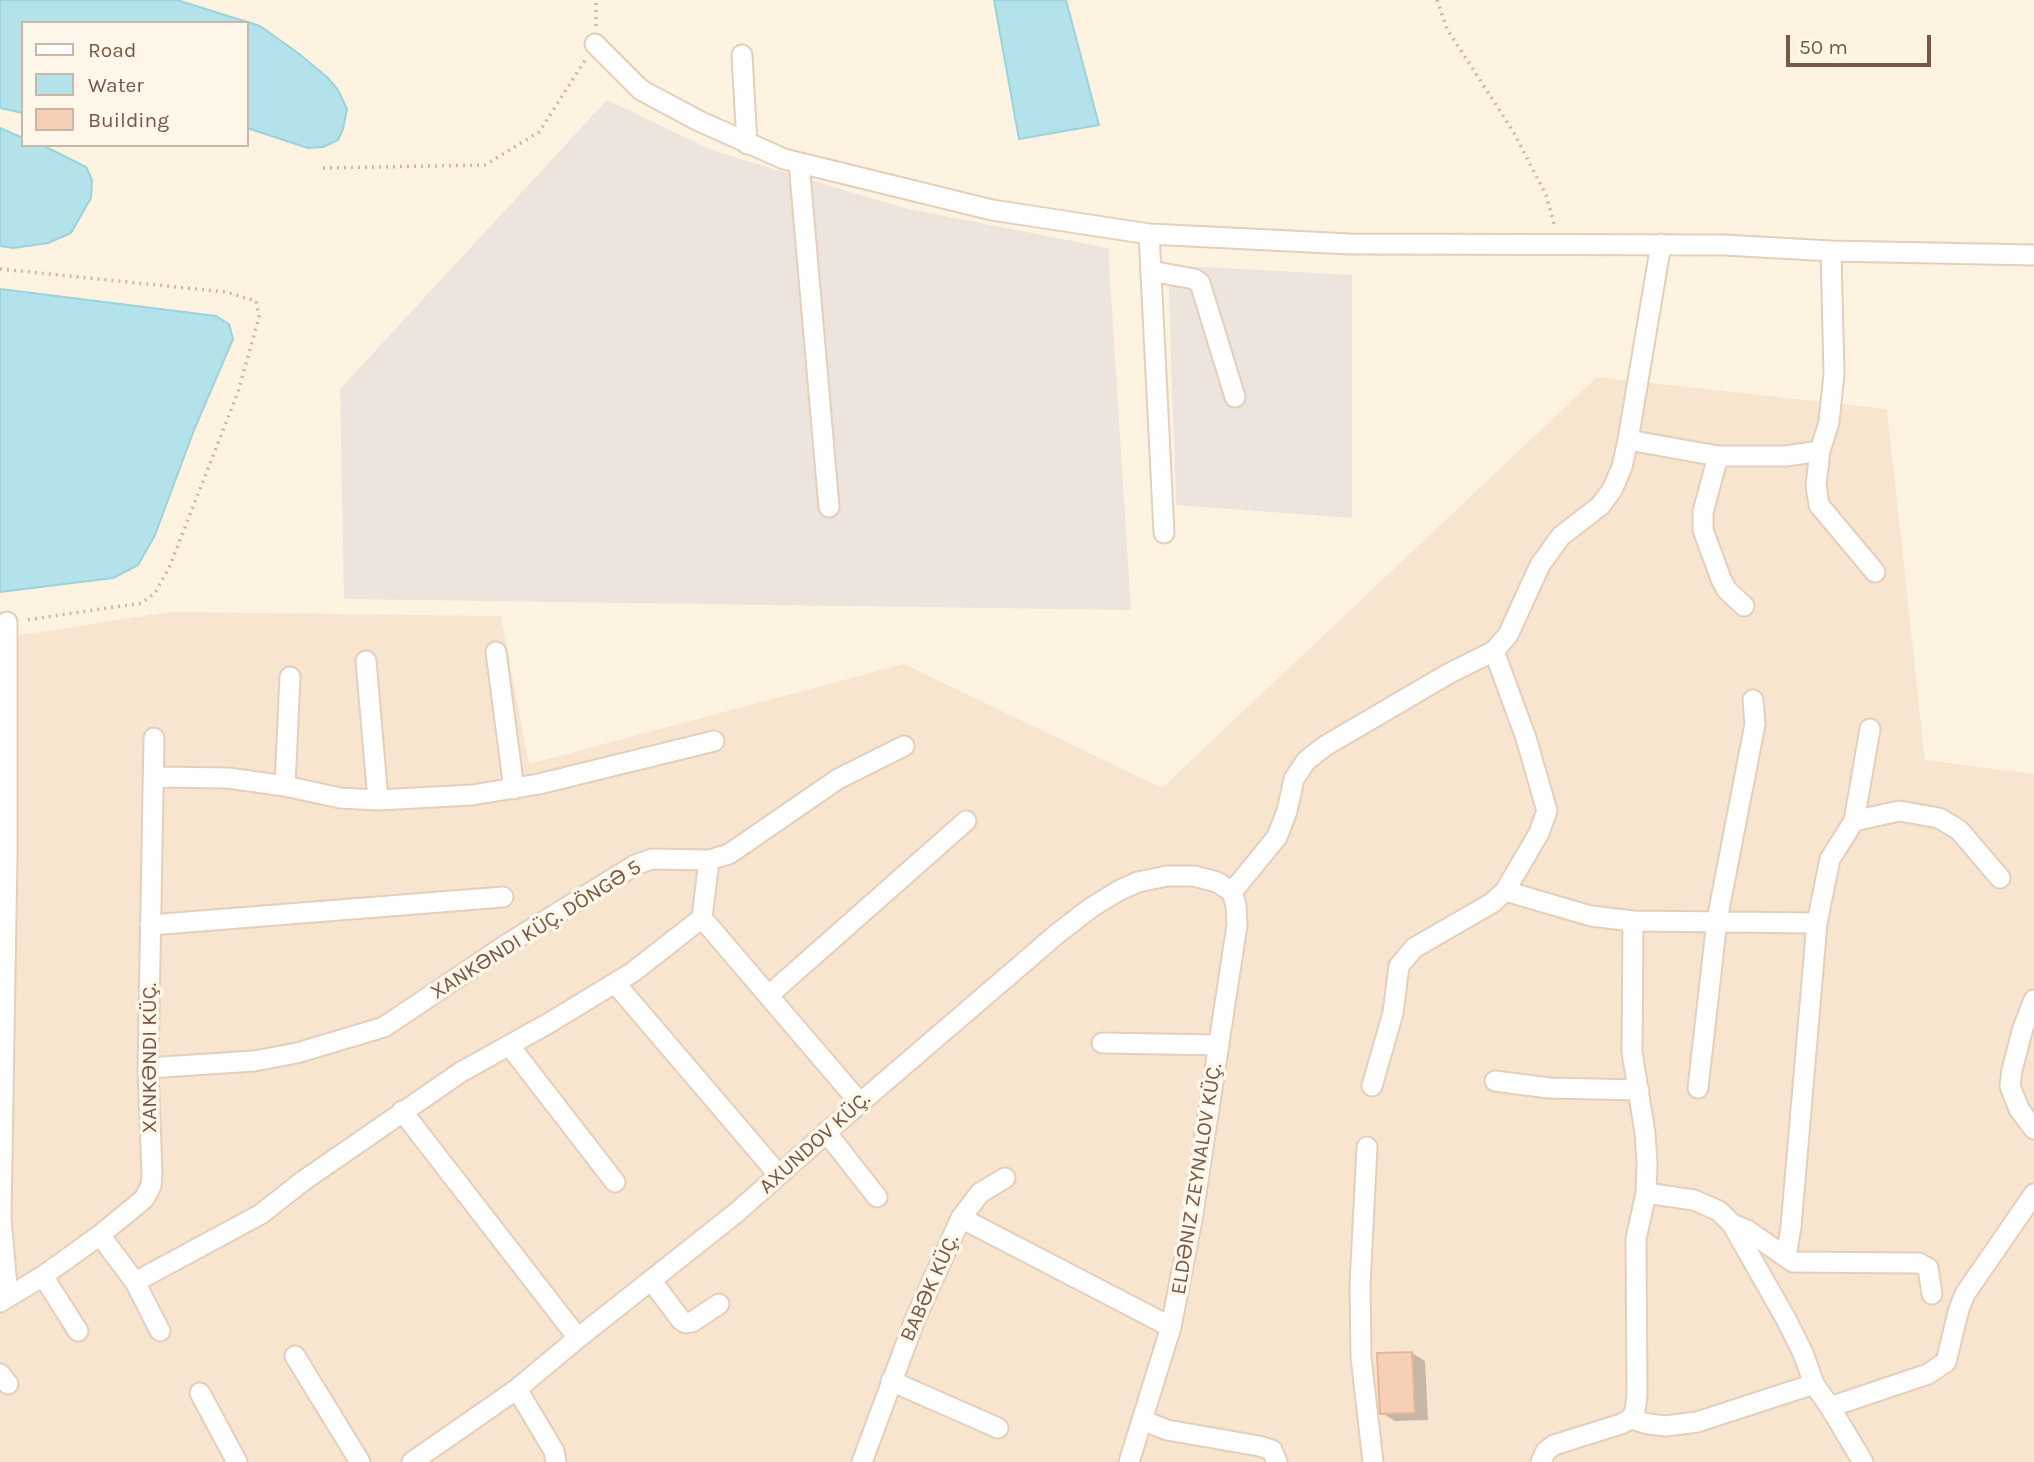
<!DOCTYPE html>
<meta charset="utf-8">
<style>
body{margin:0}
#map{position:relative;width:2034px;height:1462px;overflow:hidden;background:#fef3e1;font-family:Karla,sans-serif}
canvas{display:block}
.legend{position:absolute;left:21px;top:21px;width:228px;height:126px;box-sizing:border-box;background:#fff7ea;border:2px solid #c9b7a8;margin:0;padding:9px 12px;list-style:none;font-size:21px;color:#785745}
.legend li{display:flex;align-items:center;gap:14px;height:35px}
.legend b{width:35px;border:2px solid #c9b7a8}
.scale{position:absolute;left:1786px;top:35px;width:145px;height:32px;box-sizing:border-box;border:4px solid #785745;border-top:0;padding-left:9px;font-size:21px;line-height:24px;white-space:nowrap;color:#785745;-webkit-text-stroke:5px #fff7ea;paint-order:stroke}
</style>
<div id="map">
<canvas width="2034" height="1462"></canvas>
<ul class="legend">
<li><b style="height:9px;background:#fff"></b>Road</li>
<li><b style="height:19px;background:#b4e2ea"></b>Water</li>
<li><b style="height:19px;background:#f7cfb6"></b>Building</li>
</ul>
<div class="scale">50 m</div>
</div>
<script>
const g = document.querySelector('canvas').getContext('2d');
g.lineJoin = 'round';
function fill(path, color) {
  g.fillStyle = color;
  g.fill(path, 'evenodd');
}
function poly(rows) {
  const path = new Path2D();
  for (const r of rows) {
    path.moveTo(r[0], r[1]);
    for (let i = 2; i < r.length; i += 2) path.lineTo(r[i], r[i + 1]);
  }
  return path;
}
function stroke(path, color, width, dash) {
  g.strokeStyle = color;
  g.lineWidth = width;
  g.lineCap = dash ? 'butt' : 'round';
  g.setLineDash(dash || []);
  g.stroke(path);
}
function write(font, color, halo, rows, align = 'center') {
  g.font = font + ' Karla,sans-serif';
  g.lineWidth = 7;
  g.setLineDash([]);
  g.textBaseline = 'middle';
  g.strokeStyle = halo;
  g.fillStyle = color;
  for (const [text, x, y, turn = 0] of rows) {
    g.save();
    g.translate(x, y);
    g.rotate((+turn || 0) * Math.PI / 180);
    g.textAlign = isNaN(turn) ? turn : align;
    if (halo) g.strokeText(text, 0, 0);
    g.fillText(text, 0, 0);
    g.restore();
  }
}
fill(poly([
 [1597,377,1887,409,1925,760,2034,774,2034,1462,0,1462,0,638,170,612,501,616,529,764,904,664,1162,788]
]), '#f7e5cf');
fill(poly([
 [607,100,714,151,904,208,1108,248,1131,610,344,599,340,389],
 [1168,265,1352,275,1352,518,1176,505]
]), '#ede4dd');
const water = poly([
 [0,0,177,0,260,26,298,53,327,77,338,90,347,109,343,129,338,140,323,147,308,148,247,128,247,23,23,23,23,113,0,108,0,0],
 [994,0,1066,0,1099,125,1019,139,994,0],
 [0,128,23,138,23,145,42,145,86,167,92,180,91,198,71,233,48,243,13,248,0,246,0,128],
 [0,289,216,316,229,324,233,339,194,430,155,535,138,565,113,578,0,592,0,289]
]);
fill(water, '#b4e2ea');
stroke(water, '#99d3dd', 2);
fill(poly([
 [1412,1353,1425,1361,1428,1420,1395,1421,1382,1413]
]), '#0003');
const building = poly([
 [1412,1352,1415,1413,1380,1414,1377,1353,1412,1352]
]);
fill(building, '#f7cfb6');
stroke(building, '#ebb595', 2);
const minor = poly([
 [595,44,641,90,699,121,784,159,992,210,1149,234,1350,244,1725,245,1831,251,2034,255],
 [742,55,747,144],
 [799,163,829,507],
 [1149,234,1164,533],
 [1831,251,1834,374,1829,422,1820,451,1816,485,1819,505,1875,572],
 [1151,271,1194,279,1200,283,1235,397],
 [1628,440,1718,456,1786,456,1820,451],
 [1718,456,1703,512,1703,530,1721,579,1727,590,1744,606],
 [7,622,7,855,1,1218,8,1297],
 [496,652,514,789],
 [366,661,378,800],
 [153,777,228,778,285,786,340,798,378,800,472,795,539,784,714,741],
 [285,786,290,677],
 [1854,821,1899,811,1939,818,1959,830,2000,878],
 [1505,891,1591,916,1633,921,1817,923],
 [1232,892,1277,837,1287,811,1294,779,1306,761,1325,746,1448,674,1494,651,1508,635,1540,565,1561,536,1600,506,1612,490,1622,467,1628,440,1661,244],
 [702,918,860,1103],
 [150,925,503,897],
 [615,983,778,1174],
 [769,995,966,821],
 [2034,1000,2023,1028,2012,1070,2010,1086,2019,1109,2034,1129],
 [1102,1043,1219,1045],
 [509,1045,615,1182],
 [148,1068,254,1061,297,1053,384,1027,509,943,635,865,652,859,709,860,729,854,838,779,904,746],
 [1495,1081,1549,1088,1639,1090],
 [1372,1086,1393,1013,1399,966,1414,948,1492,903,1505,891,1539,833,1547,811,1526,738,1494,651],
 [1698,1088,1717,920,1755,724,1753,700],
 [402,1111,578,1338],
 [826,1132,877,1197],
 [1367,1147,1360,1285,1361,1357,1373,1462],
 [1646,1193,1694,1200,1719,1211,1732,1224,1786,1319,1803,1353,1814,1384,1830,1407,1863,1462],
 [961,1218,980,1193,1005,1178],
 [1732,1224,1747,1230,1793,1262,1919,1263,1928,1268,1932,1294],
 [100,1235,135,1282,261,1214,303,1181,461,1072,549,1023,633,972,702,918,709,860],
 [1786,1257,1791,1227,1817,923,1830,859,1854,821,1870,729],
 [43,1276,78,1331],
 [651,1280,681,1320,686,1323,692,1322,719,1304],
 [135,1282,160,1331],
 [0,1302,43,1276,100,1235,144,1199,151,1186,152,1174,148,1068,154,738],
 [295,1356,360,1462],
 [0,1374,8,1384],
 [891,1381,998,1428],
 [517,1389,554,1451,556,1462],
 [200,1393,237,1462],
 [1830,1407,1928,1374,1946,1362,1959,1309,1965,1294,2034,1194],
 [1631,1419,1648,1424,1666,1426,1697,1422,1814,1384],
 [1142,1420,1167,1430,1259,1446,1272,1450,1277,1462],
 [412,1462,517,1389,578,1338,736,1213,860,1103,1057,934,1092,907,1120,890,1138,882,1167,876,1194,876,1217,882,1232,892],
 [862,1462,916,1317,961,1218,1171,1327],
 [1129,1462,1171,1327,1192,1220,1237,925,1236,905,1232,892],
 [1541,1462,1546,1451,1554,1445,1621,1424,1631,1419,1635,1411,1637,1395,1636,1239,1646,1193,1647,1163,1645,1133,1632,1052,1633,921]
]);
stroke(minor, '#e4cfbc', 23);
stroke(poly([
 [1437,0,1447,29,1513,131,1546,195,1555,227],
 [596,26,596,0],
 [323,168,485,165,539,132,586,59],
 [0,269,226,292,256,301,259,317,238,392,169,568,155,593,142,603,26,620]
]), '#dbb399', 3.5, [2, 5]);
stroke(minor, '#fff', 19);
write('21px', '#785745', '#fff7ea', [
 ["XANKƏNDI KÜÇ. DÖNGƏ 5",536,930,-32],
 ["XANKƏNDI KÜÇ.",150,1058,-90],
 ["AXUNDOV KÜÇ.",815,1143,-42],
 ["ELDƏNIZ ZEYNALOV KÜÇ.",1197,1179,-81],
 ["BABƏK KÜÇ.",930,1288,-66]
]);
</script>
